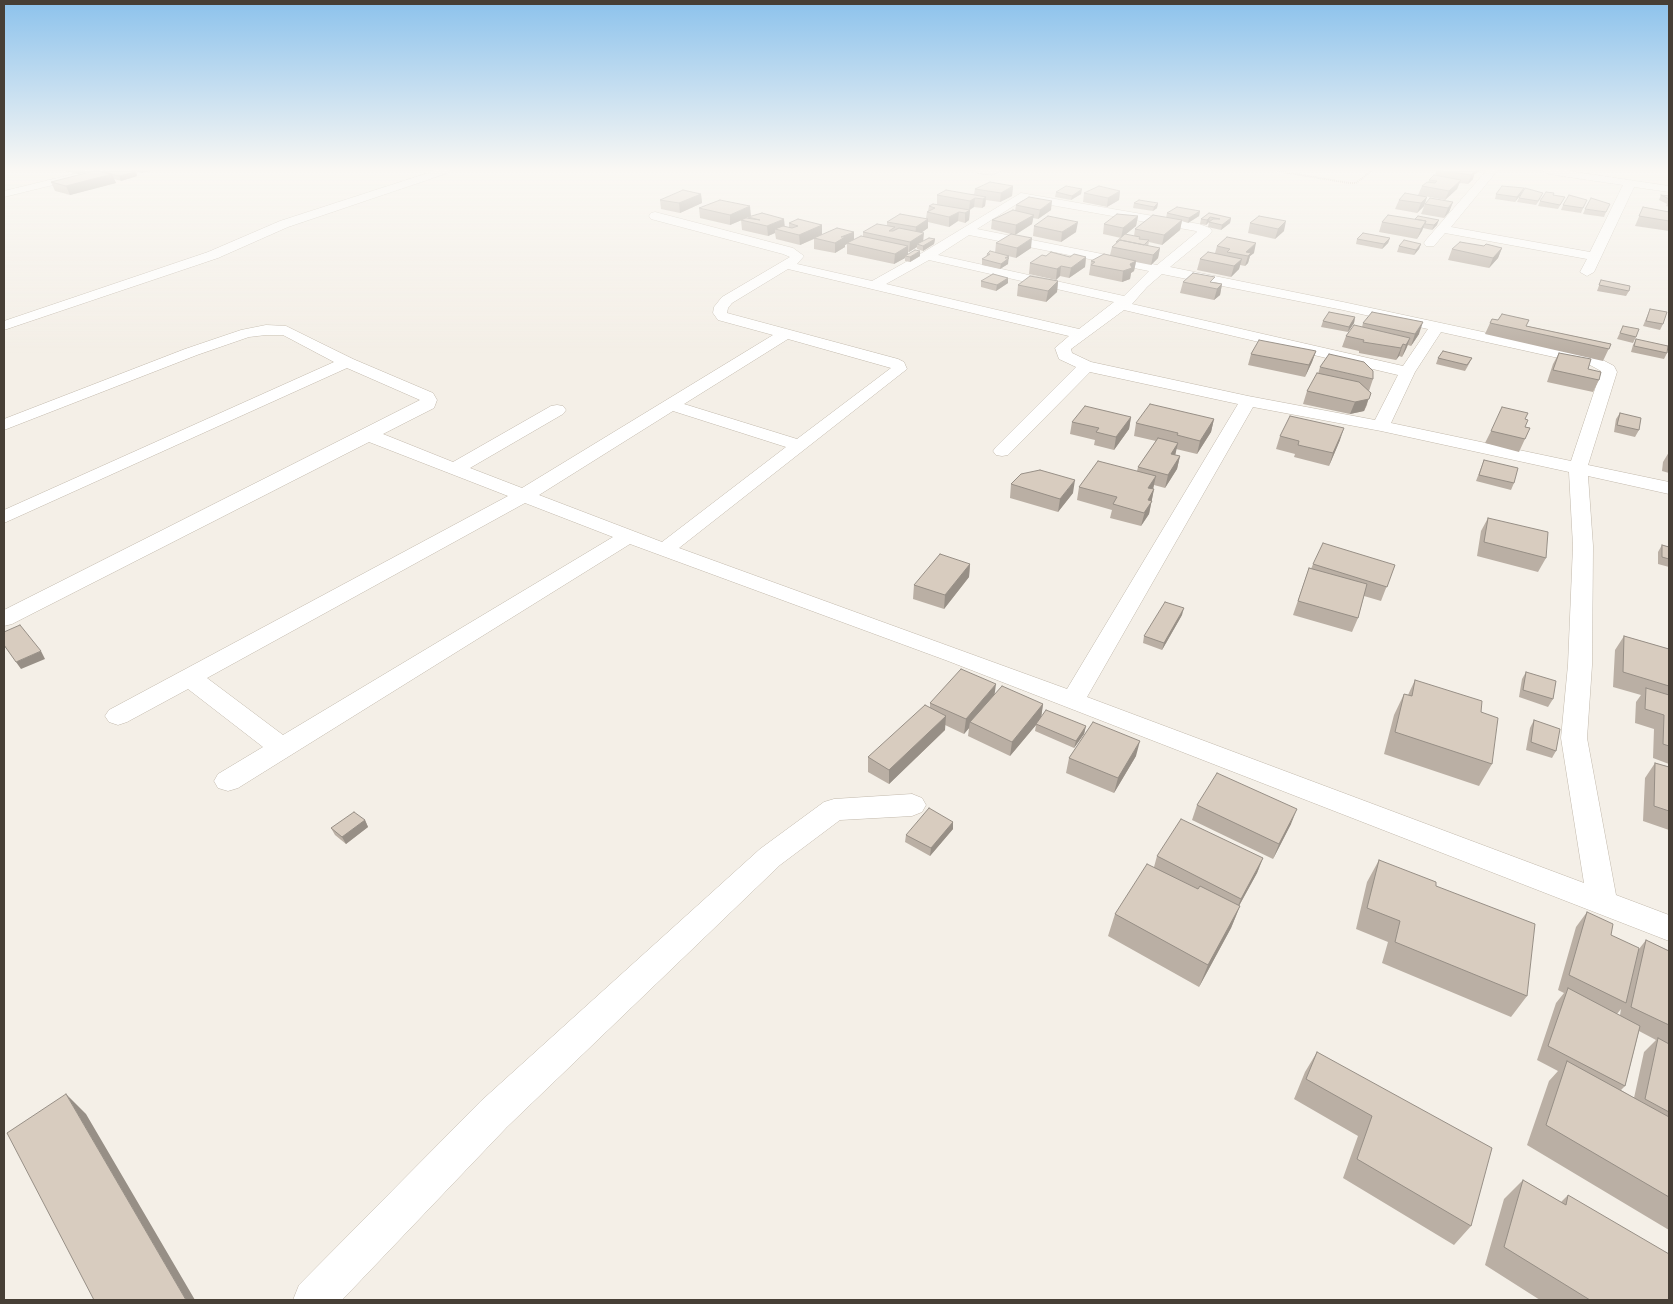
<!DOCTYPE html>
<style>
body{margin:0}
#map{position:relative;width:1673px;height:1304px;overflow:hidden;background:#f4efe7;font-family:"Work Sans",sans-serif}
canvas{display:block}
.frame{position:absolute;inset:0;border:5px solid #473f36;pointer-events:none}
</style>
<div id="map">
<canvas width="1673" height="1304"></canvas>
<div class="frame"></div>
</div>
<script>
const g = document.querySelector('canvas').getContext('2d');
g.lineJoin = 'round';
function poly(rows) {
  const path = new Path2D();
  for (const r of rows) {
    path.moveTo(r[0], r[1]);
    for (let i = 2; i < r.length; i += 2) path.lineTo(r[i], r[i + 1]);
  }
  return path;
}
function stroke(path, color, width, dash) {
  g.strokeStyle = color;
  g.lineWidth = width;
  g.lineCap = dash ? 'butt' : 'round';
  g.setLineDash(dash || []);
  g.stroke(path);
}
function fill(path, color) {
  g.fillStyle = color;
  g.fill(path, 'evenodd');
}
const street = poly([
 [86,171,103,171,102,173,4,197,4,191,86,171],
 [434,171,449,171,448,173,288,227,218,258,4,330,4,321,208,252,280,221,434,171],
 [976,171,1001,171,992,175,977,173,976,171],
 [1486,171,1497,171,1451,227,1590,252,1623,185,1548,174,1543,171,1569,171,1669,186,1669,192,1634,187,1594,272,1587,276,1580,272,1587,259,1445,233,1434,246,1426,246,1424,243,1426,240,1486,171],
 [1021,193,1199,224,1210,228,1212,231,1210,234,1170,267,1343,302,1595,356,1614,366,1617,372,1588,465,1669,482,1669,494,1588,476,1593,546,1592,665,1587,738,1616,895,1669,915,1669,941,948,661,630,544,238,788,228,791,218,788,214,781,218,774,263,747,188,689,127,722,118,725,109,722,105,716,109,710,508,496,369,442,12,624,4,626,4,610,420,400,347,368,4,523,4,510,334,362,283,335,266,335,249,337,197,355,4,430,4,419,185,349,241,330,266,325,286,326,353,359,433,393,437,400,434,408,383,434,453,462,551,406,557,405,563,406,566,410,563,414,470,468,522,488,773,335,718,320,713,313,714,307,722,297,790,257,783,254,651,219,649,216,651,213,655,212,793,248,804,256,797,264,872,281,922,253,1021,193],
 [1023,200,1196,231,1197,232,1157,265,977,229,1023,200],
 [969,235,1149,271,1124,296,938,255,969,235],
 [929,260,1114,302,1079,329,886,284,929,260],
 [788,269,1069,336,1055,348,1059,359,1076,367,996,447,993,451,996,455,1002,456,1008,455,1090,372,1238,404,1067,689,679,548,907,369,904,362,898,359,727,313,728,308,732,303,788,269],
 [1162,274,1343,310,1428,329,1403,366,1132,304,1147,287,1162,274],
 [1124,310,1398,375,1375,420,1248,396,1091,362,1072,353,1071,349,1124,310],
 [1441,332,1590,365,1601,371,1571,461,1391,423,1415,372,1441,332],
 [788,339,891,368,797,439,684,404,788,339],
 [1253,407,1381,431,1569,472,1573,546,1568,665,1561,738,1584,883,1087,697,1253,407],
 [673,411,786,447,662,542,539,495,673,411],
 [525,503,613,537,283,735,207,678,525,503],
 [912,794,922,798,926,805,922,812,912,816,840,820,780,865,507,1127,342,1300,293,1300,299,1285,481,1101,760,849,824,802,834,799,912,794]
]);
stroke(street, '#c2b9ac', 1);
stroke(poly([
 [1277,171,1349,183,1356,183,1371,171]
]), '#c1b09b', 2, [1, 1]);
fill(street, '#fff');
fill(poly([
 [64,171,91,171,78,174],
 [133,171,150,171,143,173],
 [1436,171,1479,171,1476,174,1474,174,1473,179,1468,184,1459,183,1457,189,1445,200,1424,196,1427,197,1424,206,1417,213,1395,209,1399,200,1418,195,1422,186,1428,182,1429,180,1435,175],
 [102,172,136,172,137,176,121,181,114,179,116,183,70,195,55,191,51,182],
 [1013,186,1012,196,1000,202,986,200,985,206,982,208,974,207,970,210,969,220,965,223,958,221,949,227,928,222,928,228,921,233,923,241,935,239,934,244,923,251,917,249,917,247,909,252,908,252,908,254,920,256,910,262,905,261,905,258,894,264,847,254,847,244,845,245,845,247,835,253,814,249,814,239,800,245,776,239,775,233,768,236,742,230,741,220,748,219,748,217,789,228,789,223,822,225,822,235,854,232,854,240,863,236,863,232,887,226,887,222,926,218,927,212,928,211,929,206,937,204,937,195,974,194,975,189],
 [1524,188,1522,193,1515,202,1495,199,1496,194],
 [1082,189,1081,194,1071,200,1055,197,1056,192],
 [1120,191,1119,200,1107,207,1083,202,1084,193],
 [701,194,702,203,680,213,661,209,660,200],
 [1553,195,1565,197,1558,209,1538,206,1540,201],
 [1661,195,1669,196,1669,207,1666,206,1667,204,1659,200],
 [1519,198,1541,198,1536,205,1517,202],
 [1587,200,1581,213,1561,210,1563,205],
 [1453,202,1449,212,1444,218,1421,214,1425,204],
 [1134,203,1158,203,1157,208,1153,211,1133,208],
 [1016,205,1051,210,1038,219,1033,218,1032,224,1015,235,991,229,992,220,1015,211],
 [1643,207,1669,212,1669,231,1635,226],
 [699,208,751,216,730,225,700,218],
 [1585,209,1606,212,1604,217,1583,214],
 [1200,211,1199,216,1188,223,1182,221,1180,230,1162,245,1149,242,1148,246,1160,248,1158,258,1151,265,1136,262,1134,271,1131,273,1130,279,1122,282,1089,275,1091,261,1110,255,1112,247,1116,243,1116,242,1134,236,1135,229,1166,218,1167,213],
 [1209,213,1231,218,1230,223,1221,230,1208,227,1209,222,1206,225,1200,224,1201,219],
 [1388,215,1437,225,1432,230,1423,228,1417,239,1379,232,1382,222],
 [1138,216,1136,226,1121,238,1103,234,1104,224],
 [1259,216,1284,231,1275,239,1248,233,1250,223],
 [1034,226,1076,232,1061,242,1033,236],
 [1390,238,1388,243,1382,249,1356,244,1357,239],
 [996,243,1031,248,1016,258,1008,256,1008,264,1000,269,982,265,982,259,986,257,987,254,995,253],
 [1421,244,1419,249,1414,255,1397,252,1399,246],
 [1217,246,1254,253,1250,256,1248,263,1245,266,1240,265,1239,269,1231,277,1197,270,1200,259,1215,253],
 [1484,246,1502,248,1498,258,1489,268,1448,260,1452,249],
 [1046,256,1070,257,1086,257,1085,267,1069,278,1060,276,1056,280,1029,274,1030,263],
 [1008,278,1008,283,996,291,981,287,981,281],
 [1601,280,1629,291,1626,296,1597,291],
 [1058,281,1057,292,1046,302,1017,296,1018,285],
 [1183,282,1214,282,1222,284,1220,295,1214,300,1180,293],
 [1650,309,1663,324,1660,330,1643,326],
 [1355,317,1354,323,1348,332,1321,327,1323,321],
 [1498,320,1527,326,1611,344,1603,361,1485,334,1490,323],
 [1363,323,1419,334,1411,346,1408,345,1402,357,1399,356,1396,360,1359,353,1359,351,1342,347,1346,336,1362,327],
 [1623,326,1636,337,1633,343,1617,339],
 [1636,339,1667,353,1664,359,1631,352,1633,345],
 [1316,351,1312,362,1305,377,1248,365,1251,354],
 [1559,353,1599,380,1593,392,1547,382,1553,364],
 [1438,358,1472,358,1469,364,1465,371,1436,364],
 [1320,367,1373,379,1369,391,1367,405,1364,411,1350,414,1303,404,1307,391,1318,374],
 [1620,413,1639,430,1635,437,1614,432,1616,419],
 [1131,417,1129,429,1114,450,1094,445,1095,440,1070,434,1072,422],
 [1214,419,1211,432,1197,454,1176,449,1175,455,1180,456,1177,469,1165,488,1154,485,1153,489,1154,489,1149,514,1141,526,1110,518,1112,510,1077,500,1079,487,1137,471,1138,467,1156,441,1134,436,1136,423],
 [1525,419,1525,427,1530,428,1519,452,1485,443,1491,431],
 [1280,436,1340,440,1329,466,1294,457,1295,454,1276,449],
 [1669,452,1669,473,1662,471,1663,462],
 [1484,460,1514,483,1511,490,1476,481],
 [1011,484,1073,493,1058,512,1010,498],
 [1488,518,1546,558,1538,572,1477,556,1481,531],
 [1662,545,1669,547,1669,567,1658,564,1658,552],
 [970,564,969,577,944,609,913,599,914,585],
 [1313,564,1395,565,1381,601,1364,596,1358,618,1352,632,1293,615,1309,568,1311,569],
 [1182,615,1162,650,1143,643,1144,636],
 [1624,636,1669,649,1669,764,1653,758,1654,729,1635,723,1636,702,1641,695,1613,687,1615,650],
 [1526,672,1553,699,1548,707,1519,697,1522,679],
 [1415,680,1481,712,1492,764,1479,786,1384,754,1394,715,1404,694,1408,695],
 [995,694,1043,704,1041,717,1086,726,1084,734,1074,748,1035,731,1036,725,1010,756,968,736,969,728,964,734,945,725,945,730,889,784,868,772,868,757,930,707,930,703],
 [1534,720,1556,751,1552,758,1526,750,1530,728],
 [1136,756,1114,793,1066,773,1069,758],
 [1655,763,1669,767,1669,830,1643,821,1645,778],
 [1197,805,1291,824,1273,859,1192,820],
 [365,820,368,827,346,844,335,835,331,828],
 [953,822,953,829,930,856,905,842,906,835],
 [1157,856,1263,858,1257,873,1239,906,1240,906,1231,928,1199,987,1108,936,1115,914,1154,867],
 [1379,860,1436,886,1527,996,1511,1017,1382,963,1388,942,1356,929,1367,882],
 [1587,912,1611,935,1639,949,1646,940,1669,951,1669,1230,1527,1145,1549,1081,1558,1071,1537,1060,1556,1003,1564,993,1558,990,1576,927],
 [1621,1009,1620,1015,1617,1014],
 [1639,1031,1656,1040,1644,1052,1634,1098,1621,1090,1625,1086],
 [1317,1052,1471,1226,1454,1245,1343,1178,1358,1136,1294,1099,1305,1072],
 [1523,1180,1561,1202,1568,1195,1669,1300,1540,1300,1485,1265,1504,1199]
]), '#baafa4');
fill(poly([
 [77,171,91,171,78,174],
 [1475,171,1473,179,1468,184,1471,175],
 [136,172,137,176,121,181,119,176],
 [112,174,116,183,70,195,66,186],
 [1461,180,1457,189,1445,200,1449,191],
 [1013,186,1012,196,1000,202,1001,193],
 [1524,188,1522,193,1515,202,1517,197],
 [1082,189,1081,194,1071,200,1072,196],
 [1120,191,1119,200,1107,207,1108,198],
 [701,194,702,203,680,213,679,203],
 [986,197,985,206,982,208,983,199],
 [1427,197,1424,206,1417,213,1421,203],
 [975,198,974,207,969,210,970,201],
 [1052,201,1051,210,1038,219,1040,210],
 [1453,202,1449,212,1444,218,1448,208],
 [1158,203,1157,208,1153,211,1154,207],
 [750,206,751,216,730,225,730,215],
 [970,210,969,220,965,223,965,213],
 [1200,211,1199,216,1188,223,1189,218],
 [959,212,958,221,949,227,949,217],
 [1034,215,1032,224,1015,235,1016,225],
 [1138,216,1136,226,1121,238,1123,228],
 [1210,217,1209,222,1206,225,1207,220],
 [1231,218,1230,223,1221,230,1222,225],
 [784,219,785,228,775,229,775,233,768,236,767,226],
 [928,219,928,228,915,237,916,227],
 [1182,220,1180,230,1162,245,1164,235],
 [1439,220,1437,225,1432,230,1434,225],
 [1286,221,1284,231,1275,239,1278,229],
 [1426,221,1422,231,1417,239,1421,229],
 [1078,222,1076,232,1061,242,1062,232],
 [822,225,822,235,800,245,799,235],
 [854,232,854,242,847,243,847,244,845,245,845,247,835,253,835,243,841,237],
 [924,233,923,243,917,244,917,247,909,252,910,242],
 [1032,238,1031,248,1016,258,1017,248],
 [1390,238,1388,243,1382,249,1384,244],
 [935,239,934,244,923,251,923,246],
 [1256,243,1254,253,1250,256,1248,263,1245,266,1248,256,1246,252],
 [1421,244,1419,249,1414,255,1416,250],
 [908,246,908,256,905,256,905,258,894,264,895,254],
 [1160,248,1158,258,1151,265,1153,255],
 [1502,248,1498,258,1489,268,1493,258],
 [920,251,920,256,910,262,910,257],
 [1009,256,1008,264,1000,269,1001,264,1005,258],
 [1086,257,1085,267,1069,278,1071,268],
 [1242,259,1239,269,1231,277,1234,266],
 [1136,261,1134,271,1131,273,1130,279,1122,282,1123,271,1130,264],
 [1061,266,1060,276,1056,280,1057,269],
 [1008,278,1008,283,996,291,997,285],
 [1058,281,1057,292,1046,302,1048,291],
 [1222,284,1220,295,1214,300,1217,289],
 [1355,317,1354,323,1348,332,1349,327],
 [1423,322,1419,334,1411,346,1415,334],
 [1410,338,1406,349,1402,357,1406,345],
 [1403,344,1399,356,1396,360,1401,348],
 [1316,351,1312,362,1305,377,1309,365],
 [1371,393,1364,411,1350,414,1355,402],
 [1131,417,1129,429,1114,450,1116,437],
 [1214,419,1211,432,1197,454,1200,441],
 [1344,428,1340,440,1329,466,1333,453],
 [1178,443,1175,456,1171,454],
 [1180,456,1177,469,1165,488,1168,475],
 [1156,476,1153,489,1148,488],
 [1075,480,1073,493,1058,512,1060,499],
 [1154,489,1149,514,1141,526,1148,500],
 [970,564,969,577,944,609,945,595],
 [1184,608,1182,615,1162,650,1164,643],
 [41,651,45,659,21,669,16,662],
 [996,684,994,699,970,722,969,728,964,734,966,719],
 [1043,704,1041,719,1036,724,1036,725,1010,756,1012,742],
 [946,716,945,730,889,784,889,770],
 [1086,726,1084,734,1074,748,1076,741],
 [1140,741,1136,756,1114,793,1118,778],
 [1297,809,1291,824,1273,859,1279,844],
 [365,820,368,827,346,844,342,837],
 [953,822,953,829,930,856,931,848],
 [1263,858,1257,873,1235,913,1241,899],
 [1240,906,1231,928,1199,987,1208,965],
 [66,1094,86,1114,195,1300,186,1300]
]), '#978f86');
const building = poly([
 [94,171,99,171,112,174,66,186,51,182,94,171],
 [106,171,131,171,136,172,119,176,102,172,106,171],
 [1445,171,1475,171,1471,175,1445,171],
 [1434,175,1461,180,1449,191,1422,186,1427,182,1435,183,1437,181,1429,180,1434,175],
 [990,182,1013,186,1001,193,975,189,990,182],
 [1066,186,1082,189,1072,196,1056,192,1066,186],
 [1099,186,1120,191,1108,198,1084,193,1099,186],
 [1502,186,1524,188,1517,197,1496,194,1502,186],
 [1525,188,1543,193,1538,201,1519,198,1525,188],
 [683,190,701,194,679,203,660,200,683,190],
 [946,190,986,197,983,199,975,198,970,201,937,195,946,190],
 [1546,192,1554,193,1553,195,1565,197,1560,205,1540,201,1546,192],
 [1405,193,1427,197,1421,203,1399,200,1405,193],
 [1569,195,1587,200,1583,208,1563,205,1569,195],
 [1661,195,1669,196,1669,202,1668,202,1669,199,1661,195],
 [1029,197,1052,201,1040,210,1016,205,1029,197],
 [1430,198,1453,202,1448,208,1425,204,1430,198],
 [1591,198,1610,204,1606,212,1585,209,1591,198],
 [720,200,750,206,730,215,699,208,720,200],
 [1139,200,1158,203,1154,207,1134,203,1139,200],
 [933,204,970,210,965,213,959,212,949,217,927,212,935,208,929,206,933,204],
 [1177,207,1200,211,1189,218,1167,213,1177,207],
 [1643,207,1669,212,1669,221,1639,216,1643,207],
 [1013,210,1034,215,1016,225,992,220,1013,210],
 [762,213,784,219,767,226,741,220,746,218,760,220,748,217,762,213],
 [1209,213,1231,218,1222,225,1209,222,1213,219,1220,219,1210,217,1207,220,1201,219,1209,213],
 [900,214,928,219,916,227,887,222,900,214],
 [1117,214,1138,216,1123,228,1104,224,1117,214],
 [1153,215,1182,220,1164,235,1135,229,1153,215],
 [1388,215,1426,221,1421,229,1382,222,1388,215],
 [1048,216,1078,222,1062,232,1034,226,1048,216],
 [1259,216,1286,221,1278,229,1250,223,1259,216],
 [1418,216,1439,220,1434,225,1425,224,1426,221,1415,219,1418,216],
 [798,219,822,225,799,235,775,229,783,226,792,228,798,226,789,223,798,219],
 [877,224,895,227,889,231,893,231,899,228,924,233,910,242,863,232,877,224],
 [837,228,854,232,841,237,845,237,835,243,814,238,837,228],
 [1363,233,1390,238,1384,244,1357,239,1363,233],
 [1011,234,1032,238,1017,248,996,243,1011,234],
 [1125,234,1140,237,1139,239,1149,240,1144,245,1120,240,1117,242,1116,242,1125,234],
 [861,236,908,246,895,254,847,243,861,236],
 [1227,237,1256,243,1246,252,1251,253,1248,256,1227,252,1230,249,1217,246,1227,237],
 [929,238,935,239,923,246,917,244,929,238],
 [1120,240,1160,248,1153,255,1112,247,1120,240],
 [1404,240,1421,244,1416,250,1399,246,1404,240],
 [1460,242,1484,246,1486,244,1502,248,1493,258,1452,249,1460,242],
 [915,250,920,251,910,257,905,256,915,250],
 [990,251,1009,256,1005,258,1009,258,1001,264,982,259,990,254,987,254,990,251],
 [1051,252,1070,257,1074,254,1086,257,1071,268,1061,266,1057,269,1030,263,1042,255,1046,256,1051,252],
 [1208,252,1242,259,1234,266,1200,259,1208,252],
 [1104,254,1136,261,1130,264,1132,268,1123,271,1091,265,1095,262,1091,261,1104,254],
 [1193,273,1215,277,1210,282,1222,284,1217,289,1183,282,1193,273],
 [993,274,1008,278,997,285,981,281,993,274],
 [1030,276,1058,281,1048,291,1018,285,1030,276],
 [1601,280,1630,286,1629,291,1599,285,1601,280],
 [1650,309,1667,312,1663,324,1646,321,1650,309],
 [1329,312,1355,317,1349,327,1323,321,1329,312],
 [1372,312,1423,322,1415,334,1363,323,1372,312],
 [1502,314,1529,320,1526,326,1611,344,1609,349,1490,323,1492,319,1498,320,1502,314],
 [1354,325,1410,338,1406,345,1403,344,1401,348,1363,342,1364,340,1346,336,1354,325],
 [1623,326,1639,329,1636,337,1620,333,1623,326],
 [1636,339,1668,346,1667,353,1634,346,1636,339],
 [1259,340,1316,351,1309,365,1251,354,1259,340],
 [1443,351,1472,358,1467,365,1438,358,1443,351],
 [1559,353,1591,359,1588,369,1601,372,1599,380,1553,370,1559,353],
 [1329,354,1364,362,1373,371,1373,379,1320,367,1329,354],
 [1317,373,1359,382,1371,393,1369,399,1355,402,1307,391,1317,373],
 [1150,404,1214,419,1200,441,1177,435,1178,433,1136,423,1150,404],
 [1085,406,1131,417,1116,437,1096,432,1099,428,1072,422,1085,406],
 [1502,407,1528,413,1525,419,1528,420,1525,427,1530,428,1525,439,1491,431,1502,407],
 [1620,413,1641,418,1639,430,1617,425,1620,413],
 [1290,416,1344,428,1333,453,1298,445,1299,441,1280,436,1290,416],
 [1158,438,1178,443,1171,454,1180,456,1168,475,1138,467,1158,438],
 [1484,460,1518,468,1514,483,1479,475,1484,460],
 [1098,461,1156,476,1148,488,1154,489,1148,500,1152,501,1144,513,1113,504,1117,497,1079,487,1098,461],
 [1040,470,1075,480,1060,499,1011,484,1021,474,1040,470],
 [1488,518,1548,532,1546,558,1484,542,1488,518],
 [1323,543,1395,565,1387,587,1313,564,1323,543],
 [1662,545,1669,547,1669,559,1662,557,1662,545],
 [940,554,970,564,945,595,914,585,940,554],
 [1309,568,1367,584,1358,618,1298,601,1309,568],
 [1165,602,1184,608,1164,643,1144,636,1165,602],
 [20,625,41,651,16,662,4,645,4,632,20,625],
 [1624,636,1669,649,1669,686,1623,672,1624,636],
 [961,669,996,684,966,719,930,703,961,669],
 [1526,672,1556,681,1553,699,1523,690,1526,672],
 [1415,680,1482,701,1481,712,1498,718,1492,764,1395,732,1404,694,1412,696,1415,680],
 [1002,686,1043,704,1012,742,970,722,1002,686],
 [1646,688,1669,695,1669,746,1663,744,1664,715,1645,709,1646,688],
 [925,705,946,716,889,770,868,757,925,705],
 [1046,710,1086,726,1076,741,1036,724,1046,710],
 [1534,720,1560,729,1556,751,1531,742,1534,720],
 [1093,722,1140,741,1118,778,1069,758,1093,722],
 [1655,763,1669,767,1669,811,1654,806,1655,763],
 [1217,773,1297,809,1279,844,1197,805,1217,773],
 [929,808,953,822,931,848,906,835,929,808],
 [354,812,365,820,342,837,331,828,354,812],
 [1181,819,1263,858,1241,899,1157,856,1181,819],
 [1379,860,1436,882,1436,886,1535,924,1527,996,1395,942,1400,921,1367,908,1379,860],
 [1147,864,1198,889,1200,886,1240,906,1208,965,1115,914,1147,864],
 [1587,912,1613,924,1611,935,1639,948,1626,1003,1569,975,1587,912],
 [1646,940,1669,951,1669,1025,1631,1007,1646,940],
 [1568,988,1640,1026,1625,1086,1548,1046,1568,988],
 [1658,1038,1669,1044,1669,1112,1645,1099,1658,1038],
 [1317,1052,1492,1148,1471,1226,1357,1159,1372,1116,1306,1079,1317,1052],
 [1567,1061,1669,1117,1669,1197,1546,1125,1567,1061],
 [66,1094,186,1300,94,1300,7,1133,66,1094],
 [1523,1180,1566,1205,1568,1195,1669,1254,1669,1300,1590,1300,1504,1247,1523,1180]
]);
fill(building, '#d8ccbf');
stroke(building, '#978f86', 1);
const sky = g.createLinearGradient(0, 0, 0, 353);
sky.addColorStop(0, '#8cc2ec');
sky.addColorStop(0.48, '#faf8f4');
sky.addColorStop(1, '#faf8f400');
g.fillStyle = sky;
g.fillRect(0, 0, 1673, 353);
</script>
